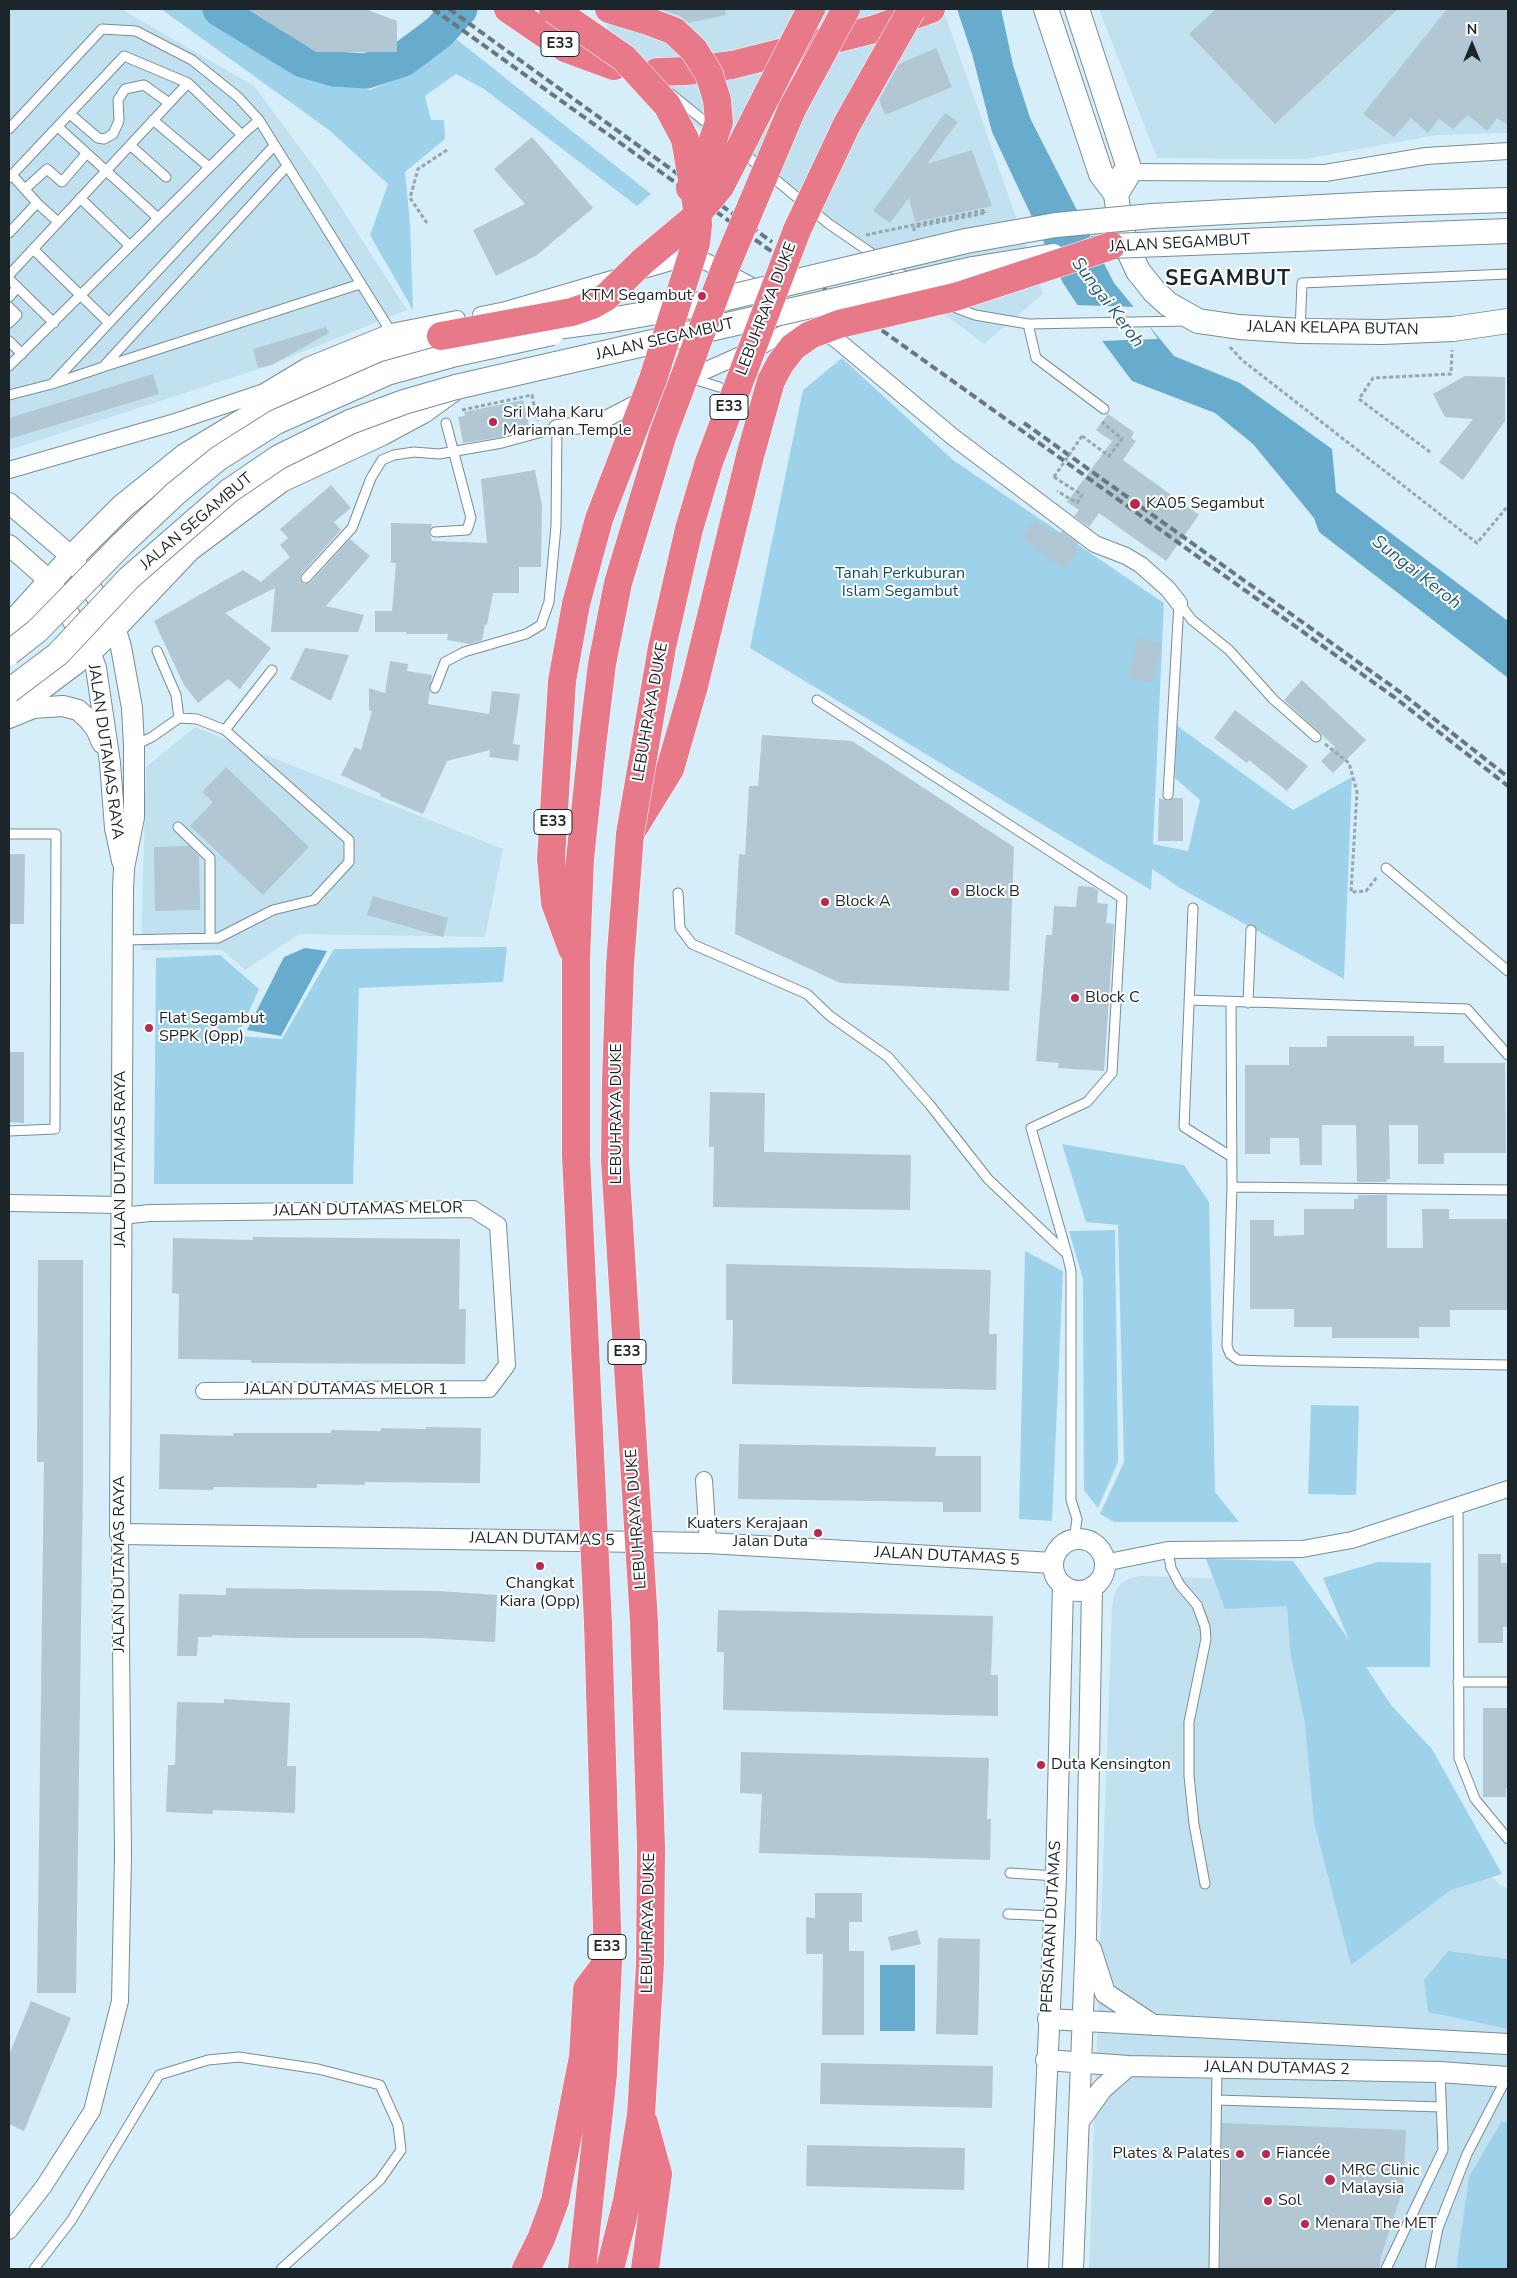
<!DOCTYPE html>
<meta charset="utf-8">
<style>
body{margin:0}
#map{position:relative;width:1517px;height:2278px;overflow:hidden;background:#d6eefa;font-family:"Nunito Sans",sans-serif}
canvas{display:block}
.frame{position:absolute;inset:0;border:10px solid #1c2529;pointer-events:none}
.north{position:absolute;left:1447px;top:20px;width:50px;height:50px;-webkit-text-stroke:4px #fff;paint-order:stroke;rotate:0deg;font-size:14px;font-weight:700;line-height:20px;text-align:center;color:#1c2529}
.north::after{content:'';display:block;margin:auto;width:18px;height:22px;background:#1c2529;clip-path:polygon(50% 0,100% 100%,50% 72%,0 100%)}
</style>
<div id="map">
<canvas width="1517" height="2278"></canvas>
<div class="frame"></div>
<div class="north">N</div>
</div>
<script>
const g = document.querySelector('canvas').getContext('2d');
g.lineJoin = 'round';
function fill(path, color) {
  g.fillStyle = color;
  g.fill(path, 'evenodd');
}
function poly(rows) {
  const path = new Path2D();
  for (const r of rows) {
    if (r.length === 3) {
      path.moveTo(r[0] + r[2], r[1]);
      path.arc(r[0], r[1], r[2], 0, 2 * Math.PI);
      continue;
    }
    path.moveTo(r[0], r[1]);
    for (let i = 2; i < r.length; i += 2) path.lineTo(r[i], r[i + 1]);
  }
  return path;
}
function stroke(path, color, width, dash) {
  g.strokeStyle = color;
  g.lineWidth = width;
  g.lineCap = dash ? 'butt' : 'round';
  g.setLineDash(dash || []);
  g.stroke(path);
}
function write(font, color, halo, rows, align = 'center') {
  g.font = font + ' "Nunito Sans",sans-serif';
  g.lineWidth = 4;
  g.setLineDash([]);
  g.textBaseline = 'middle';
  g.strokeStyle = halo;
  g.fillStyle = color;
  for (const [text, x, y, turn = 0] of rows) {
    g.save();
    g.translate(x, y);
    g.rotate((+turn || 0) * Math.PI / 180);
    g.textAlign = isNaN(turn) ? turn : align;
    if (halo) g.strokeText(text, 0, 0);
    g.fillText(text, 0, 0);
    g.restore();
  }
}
fill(poly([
 [9,9,121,9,254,86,321,176,407,310,262,368,9,450],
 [612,9,943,9,1043,294,984,344,599,52],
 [1099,9,1508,9,1508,133,1437,135,1305,159,1157,158],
 [195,727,503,849,485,937,299,934,245,970,222,950,141,950,146,767],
 [1141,1576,1272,1580,1308,1589,1335,1620,1474,1861,1500,1885,1508,1888,1508,2269,1089,2269,1112,1607,1114,1595,1120,1584,1130,1578]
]), '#c2e1f0');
fill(poly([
 [161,9,202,9,288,64,370,90,409,74,455,38,651,194,637,206,484,89,456,74,425,96,431,120,444,120,445,139,405,172,410,223,413,310,370,235,388,184,329,130],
 [842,358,953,460,1164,603,1153,844,1188,851,1200,800,1175,778,1176,725,1293,810,1352,777,1344,979,1180,888,1152,869,1151,890,750,648,803,390],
 [507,947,503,982,359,988,353,1184,154,1184,156,958,220,955,259,989,238,1036,282,1039,334,949],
 [1062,1144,1184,1165,1209,1202,1215,1492,1239,1522,1114,1522,1100,1514,1124,1462,1118,1225,1086,1222],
 [1115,1230,1118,1462,1098,1508,1084,1490,1083,1279,1069,1231],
 [1025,1251,1063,1271,1052,1521,1019,1519],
 [1311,1405,1359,1406,1356,1495,1308,1494],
 [1206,1559,1293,1561,1349,1640,1323,1578,1378,1562,1431,1563,1430,1667,1366,1667,1391,1705,1432,1749,1502,1874,1451,1890,1351,1965,1314,1822,1305,1724,1290,1651,1287,1606,1225,1609],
 [1448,1951,1508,1959,1508,2029,1428,2012,1424,1980],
 [1501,2122,1508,2122,1508,2269,1456,2269,1469,2177]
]), '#9ed2eb');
fill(poly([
 [957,9,1001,9,1013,65,1030,118,1114,283,1174,356,1240,383,1332,449,1336,492,1508,621,1508,678,1319,532,1314,518,1253,444,1215,413,1132,381,1094,330,1063,283,992,132,972,54],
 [305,948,327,951,281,1036,247,1030,284,957],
 [880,1965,915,1965,915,2031,880,2031]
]), '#67accc');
fill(poly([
 [1074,305,1136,307,1158,339,1099,341]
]), '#d6eefa');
stroke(poly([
 [220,9,303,60,334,69,366,71,403,59,439,32,460,9]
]), '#67accc', 35);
fill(poly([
 [247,9,365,9,397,21,397,52,316,52],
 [659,9,725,9,726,15,689,23,680,16],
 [1216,9,1398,9,1275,124,1189,34],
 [1447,9,1508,9,1508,125,1497,118,1487,131,1468,115,1453,129,1439,119,1428,133,1411,118,1394,137,1363,114],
 [936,48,952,87,885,115,879,100,899,64],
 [945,113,958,122,927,164,972,150,992,206,915,222,909,198,890,223,873,211],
 [532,137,593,208,537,255,496,276,473,230,525,204,494,169],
 [326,327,329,333,272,365,258,368,253,349],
 [153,374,159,394,9,439,9,418],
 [1465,376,1505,377,1505,421,1463,480,1439,462,1473,419,1445,417,1433,394],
 [523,400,529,426,517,428,518,432,502,437,463,443,458,417,465,416,464,412],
 [1108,414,1134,432,1131,438,1136,441,1123,460,1199,515,1166,561,1099,513,1089,527,1074,516,1079,510,1067,502,1112,441,1096,430],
 [535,470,542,505,541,567,519,567,519,593,493,593,487,625,485,624,482,640,470,644,447,640,448,634,406,634,406,632,375,632,375,611,392,611,396,563,391,563,391,523,432,524,429,532,432,541,487,543,481,479],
 [331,485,351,508,334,522,341,530,301,574,300,579,304,584,310,583,350,539,370,556,326,606,364,615,358,632,271,632,275,588,225,613,271,648,240,689,228,679,198,703,184,685,154,621,243,570,261,582,290,557,280,545,288,538,280,529],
 [1035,519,1058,536,1062,531,1078,543,1075,547,1078,550,1064,569,1021,538],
 [1138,638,1162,644,1152,684,1128,677],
 [305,648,349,655,331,701,290,679],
 [390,661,408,664,407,671,432,675,428,704,489,714,492,691,520,694,513,744,520,745,518,761,489,757,490,750,447,761,423,814,380,796,381,794,341,775,355,747,361,750,372,711,369,710,369,688,385,693],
 [1302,680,1366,740,1333,773,1321,761,1335,747,1284,700],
 [1235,710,1308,766,1287,791,1249,760,1247,763,1214,738],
 [762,735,852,741,1014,847,1009,991,840,983,735,934,739,854,745,855,749,786,758,786],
 [226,767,309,847,263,895,190,826,213,802,202,792],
 [1159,798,1168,801,1173,798,1183,798,1183,841,1158,841],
 [189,846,199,856,200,910,155,911,154,847],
 [9,854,25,854,24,924,9,924],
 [1078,886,1093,887,1098,890,1097,903,1108,904,1106,923,1114,924,1104,1071,1058,1068,1059,1063,1036,1061,1046,935,1052,935,1054,906,1076,907],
 [373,896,448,918,443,937,367,915],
 [1327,1036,1414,1036,1414,1046,1444,1046,1444,1063,1505,1063,1506,1153,1444,1153,1444,1164,1418,1164,1418,1125,1389,1125,1390,1179,1387,1179,1387,1182,1357,1182,1356,1125,1322,1125,1322,1165,1300,1165,1299,1138,1270,1138,1270,1154,1245,1154,1245,1065,1289,1065,1289,1047,1327,1047],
 [9,1052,24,1052,24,1123,9,1122],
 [710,1092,765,1093,764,1152,911,1155,910,1210,713,1207,714,1147,709,1147],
 [1358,1195,1387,1195,1387,1248,1423,1248,1422,1209,1449,1209,1449,1219,1508,1219,1508,1310,1450,1310,1450,1327,1419,1327,1419,1338,1332,1338,1332,1327,1294,1327,1294,1309,1250,1309,1250,1220,1274,1220,1274,1236,1304,1235,1304,1209,1354,1209,1354,1199,1358,1199],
 [253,1237,460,1239,459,1309,466,1309,465,1364,251,1363,251,1360,178,1359,179,1294,172,1293,173,1238,253,1240],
 [38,1260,83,1260,83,1476,76,1993,37,1993,44,1462,37,1462],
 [726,1264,991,1270,989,1334,997,1334,996,1390,732,1384,733,1320,726,1320],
 [426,1427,481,1428,480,1483,365,1482,365,1485,317,1484,317,1488,214,1487,213,1490,159,1489,160,1434,233,1436,233,1433,331,1433,331,1430,381,1431,381,1428,426,1429],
 [739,1444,936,1447,935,1456,981,1456,981,1512,943,1512,943,1502,738,1499],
 [1478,1554,1501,1554,1501,1563,1508,1563,1508,1627,1503,1627,1503,1643,1478,1643],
 [226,1588,438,1591,497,1595,495,1642,424,1638,295,1638,212,1635,212,1637,198,1637,197,1656,177,1656,179,1594,226,1595],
 [718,1610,993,1616,991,1675,998,1675,998,1716,723,1710,724,1652,717,1652],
 [224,1699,290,1703,287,1766,296,1766,295,1813,213,1810,213,1814,166,1812,168,1765,175,1765,177,1702,224,1703],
 [1483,1708,1507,1708,1508,1788,1506,1788,1506,1797,1483,1797],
 [741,1752,989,1758,987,1819,991,1819,990,1860,759,1853,762,1794,740,1793],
 [815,1893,862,1893,862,1922,849,1922,849,1951,864,1951,864,2035,822,2035,823,1954,806,1954,806,1917,815,1918],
 [917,1930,921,1944,891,1951,888,1937],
 [938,1938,980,1939,978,2035,936,2034],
 [31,2001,71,2018,24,2131,9,2124,9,2055],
 [821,2063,993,2066,992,2108,820,2104],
 [1222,2123,1406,2130,1403,2189,1380,2260,1380,2269,1220,2269],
 [807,2145,965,2148,964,2190,806,2186]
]), '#b1c8d4');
const service = poly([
 [671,94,713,128],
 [70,114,98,138,104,139,113,134,119,121,118,100,125,89,144,85,169,103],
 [153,120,209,167],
 [58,127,158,218],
 [9,129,102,29,136,31,192,60,238,97,259,120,391,332],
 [130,145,166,177],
 [741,151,829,224,909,279],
 [12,175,37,203,58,222],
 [9,178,124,56,188,83,242,135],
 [25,189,47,169,62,182,86,154],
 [80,198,130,246],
 [9,233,37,203],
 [33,249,109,323],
 [9,275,188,83],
 [9,279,54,323],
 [9,297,17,288],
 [949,305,975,315,1028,324,1186,321],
 [9,307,17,315,9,323],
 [1028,324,1036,358,1104,409],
 [1300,331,1302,283,1508,274],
 [9,341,22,354],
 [9,366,242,135,259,120],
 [106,366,360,284],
 [690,378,719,387],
 [53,383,274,146],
 [9,395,52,384,103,367,287,166],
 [435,532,467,530,471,518,446,423],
 [306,578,352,528,371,478,382,460,394,455,414,452,439,454,502,443,557,428,556,526,549,602,541,625,526,634,464,652,445,662,435,688],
 [1179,603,1192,620,1229,650,1273,699,1316,737],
 [157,651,176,695,179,718],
 [817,700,1122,898,1112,1073,1087,1102,1031,1128,1067,1254],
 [225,730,272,670],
 [1168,795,1179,603],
 [178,827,210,858,210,938],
 [9,834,56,834,55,1129,9,1131],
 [1386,868,1508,971],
 [678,893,680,928,692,944,807,994,830,1016,888,1057,930,1105,988,1179,1067,1254,1071,1271,1071,1500,1077,1519,1074,1540],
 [1193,908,1184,1127,1232,1157],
 [122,940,218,938,273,910,314,900,349,862,349,840,225,730,197,719,179,718,152,737,135,745],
 [1189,1000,1467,1009,1508,1055],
 [1231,1002,1232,1187,1227,1346,1230,1354,1238,1360,1268,1361,1508,1365],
 [1248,1003,1251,930],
 [1232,1187,1508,1190],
 [1458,1505,1459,1758,1475,1799,1508,1839],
 [1168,1550,1171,1568,1180,1585,1197,1605,1205,1627,1206,1639,1189,1722,1189,1776,1194,1824,1205,1884],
 [1458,1682,1508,1682],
 [1010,1873,1056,1876],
 [1008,1914,1053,1916],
 [1217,2100,1441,2107],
 [34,2269,71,2221,159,2075,208,2060,239,2057,318,2069,380,2085,398,2125,401,2150,380,2180,281,2269],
 [1214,2269,1217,2068],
 [1386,2269,1443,2150,1440,2072],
 [1430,2269,1438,2228,1467,2154,1507,2077]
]);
const minor = poly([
 [1120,172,1325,173,1426,156,1508,151],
 [786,307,837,340,953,437,1095,544,1126,556,1141,565,1168,589,1179,603],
 [481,315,506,310,681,259,701,259,763,292],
 [557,428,598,423,662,390,763,345,806,321],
 [9,470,172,423,264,392,307,366,391,332,457,319],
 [9,1203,121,1205],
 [121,1216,150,1213,473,1209,498,1225,507,1365,489,1389,204,1391],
 [704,1480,708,1543],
 [1104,1563,1168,1550,1302,1549,1352,1540,1508,1489],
 [9,2231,44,2186,92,2111,120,2001,123,1856,120,1534]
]);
const tertiary = poly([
 [9,503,72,557,115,627,121,647,132,708,134,746,134,817,124,868,123,889,120,1534,708,1543,1053,1563],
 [9,545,51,582,90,651,96,668,110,763,115,828,122,861],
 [9,718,33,708,63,706,78,710,88,719,96,729,102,743],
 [1079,1565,26],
 [1091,1949,1105,1993,1153,2025],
 [1048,2019,1508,2044],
 [1046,2060,1128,2066,1440,2072,1508,2077],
 [1080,2120,1102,2089,1128,2066],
 [1038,2269,1056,1876,1063,1585],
 [1073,2269,1086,1935,1092,1587]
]);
const secondary = poly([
 [1046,9,1101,174,1116,194,1120,224,1127,247,1138,271,1154,291,1168,304,1198,321,1239,327,1300,331,1382,332,1453,329,1508,321],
 [1077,9,1130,171,1116,194],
 [549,328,616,319],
 [9,627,72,557,123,506,185,456,288,394,327,374,410,344,441,336,459,335],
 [9,712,90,651,115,627,189,549,281,480,382,433,423,411,456,387,556,364]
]);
const motorway = poly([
 [508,9,565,48,614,66],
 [609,9,645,20],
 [657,72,687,71,732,65,875,29,931,9],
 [562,681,551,859,555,903,572,949],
 [616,1081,620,965,630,834,670,769,694,686],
 [576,1156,576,960,580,859,592,746],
 [644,2123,658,2174,645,2269],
 [526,2269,541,2239,555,2201,583,2057,587,1989,606,1964],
 [582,2269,603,2074,608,1962,598,1623],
 [610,2269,627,2201,641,2115,650,1964,651,1848,644,1622]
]);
stroke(service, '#778d97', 11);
stroke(minor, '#778d97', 18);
stroke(tertiary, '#778d97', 22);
stroke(secondary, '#778d97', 26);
stroke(motorway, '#fff', 29);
stroke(poly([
 [427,223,410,198,418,169,447,150],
 [914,231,914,227,985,213],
 [866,235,985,210,985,213],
 [1230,347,1242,360,1477,543,1508,506],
 [462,410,532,395,537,421],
 [1082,436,1109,456,1122,439,1102,422],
 [1430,452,1359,399,1373,378,1451,374,1452,350],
 [1054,477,1082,495,1077,503,1057,491],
 [1325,744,1349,763,1357,792,1351,892,1366,891,1377,877]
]), '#94a7b0', 3, [4, 2.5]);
stroke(service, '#fff', 9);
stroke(minor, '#fff', 16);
stroke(tertiary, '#fff', 20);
stroke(secondary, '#fff', 24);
stroke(motorway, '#e87989', 28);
stroke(poly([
 [433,9,1394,697,1508,786],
 [449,9,772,242],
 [1024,423,1400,692,1508,777]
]), '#68777e', 4, [8, 4]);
const secondaryBridge = poly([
 [1093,249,1111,246,1508,231],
 [616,319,697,305,966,241,1056,225,1152,216,1378,204,1508,200],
 [556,364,973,269,1053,256],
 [9,653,37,631,122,544,176,493,219,458,276,422,387,373,456,354,552,333],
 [9,691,58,654,129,578,229,491,279,457,350,422,404,402,456,387]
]);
const motorwayBridge = poly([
 [553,9,624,58,667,105,685,139,697,208,698,225,696,243,653,379,599,519,576,604,562,681],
 [645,20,674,31,694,50,709,74,717,100,719,122,708,155,690,188],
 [441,336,572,312,592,305,606,297,643,261,692,220,720,187,811,9],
 [694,686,750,456,771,381,780,364,793,347,810,335,839,324,955,297,1111,246],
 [592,746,602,664,618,583,663,434,726,266,792,109,846,9],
 [630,834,662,647,689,529,709,462,797,230,847,124,912,9],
 [616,1081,615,1160,644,1622],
 [576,1156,598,1623]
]);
stroke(secondaryBridge, '#778d97', 26, []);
stroke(motorwayBridge, '#fff', 29, []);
stroke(poly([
 [1054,477,1082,436]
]), '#94a7b0', 3, [4, 2.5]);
stroke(secondaryBridge, '#fff', 24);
stroke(motorwayBridge, '#e87989', 28);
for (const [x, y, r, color] of [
 [702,296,5,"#b9294e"],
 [493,422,5,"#b9294e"],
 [1135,504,6,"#b9294e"],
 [955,892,5,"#b9294e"],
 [825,902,5,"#b9294e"],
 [1075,998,5,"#b9294e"],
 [149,1028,5,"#b9294e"],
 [818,1533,5,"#b9294e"],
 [540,1566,5,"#b9294e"],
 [1041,1765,5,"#b9294e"],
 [1240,2154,5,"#b9294e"],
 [1266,2154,5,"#b9294e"],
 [1330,2180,6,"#b9294e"],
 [1268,2201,5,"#b9294e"],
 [1305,2224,5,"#b9294e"]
]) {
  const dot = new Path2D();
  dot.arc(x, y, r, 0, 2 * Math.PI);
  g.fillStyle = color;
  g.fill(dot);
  stroke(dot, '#fff', 2);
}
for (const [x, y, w] of [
 [560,44,38],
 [729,407,38],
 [553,822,38],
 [627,1352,38],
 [607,1947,38]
]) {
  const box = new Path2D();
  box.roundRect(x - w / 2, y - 12.5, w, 25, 4);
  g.fillStyle = '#fff';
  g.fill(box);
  stroke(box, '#1c2529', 1);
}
write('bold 15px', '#1c2529', null, [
 ["E33",560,44],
 ["E33",729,407],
 ["E33",553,822],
 ["E33",627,1352],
 ["E33",607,1947]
]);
write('16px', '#1c2529', '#fff', [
 ["JALAN SEGAMBUT",1180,244,-3],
 ["LEBUHRAYA DUKE",767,309,-69],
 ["JALAN KELAPA BUTAN",1333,329,1],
 ["JALAN SEGAMBUT",665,340,-13],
 ["JALAN SEGAMBUT",197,522,-40],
 ["LEBUHRAYA DUKE",651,712,-80],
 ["JALAN DUTAMAS RAYA",105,752,82],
 ["LEBUHRAYA DUKE",617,1114,-90],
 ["JALAN DUTAMAS RAYA",121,1159,-90],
 ["JALAN DUTAMAS MELOR",368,1210,-1],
 ["JALAN DUTAMAS MELOR 1",346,1390],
 ["LEBUHRAYA DUKE",637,1519,-94],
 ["JALAN DUTAMAS 5",542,1540,1],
 ["JALAN DUTAMAS 5",947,1557,3],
 ["JALAN DUTAMAS RAYA",120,1564,-90],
 ["LEBUHRAYA DUKE",649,1923,-89],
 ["PERSIARAN DUTAMAS",1052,1927,-87],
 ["JALAN DUTAMAS 2",1277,2069,1]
]);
write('16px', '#1c2529', '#fff', [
 ["KTM Segambut",692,296,"right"],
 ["Sri Maha Karu",503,413],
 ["Mariaman Temple",503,431],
 ["KA05 Segambut",1146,504],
 ["Block B",965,892],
 ["Block A",835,902],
 ["Block C",1085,998],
 ["Flat Segambut",159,1019],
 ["SPPK (Opp)",159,1037],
 ["Kuaters Kerajaan",808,1524,"right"],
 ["Jalan Duta",808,1542,"right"],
 ["Changkat",540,1584,"center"],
 ["Kiara (Opp)",540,1602,"center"],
 ["Duta Kensington",1051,1765],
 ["Plates & Palates",1230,2154,"right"],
 ["Fiancée",1276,2154],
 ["MRC Clinic",1341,2171],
 ["Malaysia",1341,2189],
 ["Sol",1278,2201],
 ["Menara The MET",1315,2224]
], 'left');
write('16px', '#144d63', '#fff', [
 ["Tanah Perkuburan",900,574],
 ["Islam Segambut",900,592]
]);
write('italic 18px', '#275e75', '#fff', [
 ["Sungai Keroh",1107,303,53],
 ["Sungai Keroh",1416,573,38]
]);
g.letterSpacing = '1px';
write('bold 21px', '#1c2529', '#fff', [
 ["SEGAMBUT",1228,280]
]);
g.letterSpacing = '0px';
</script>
